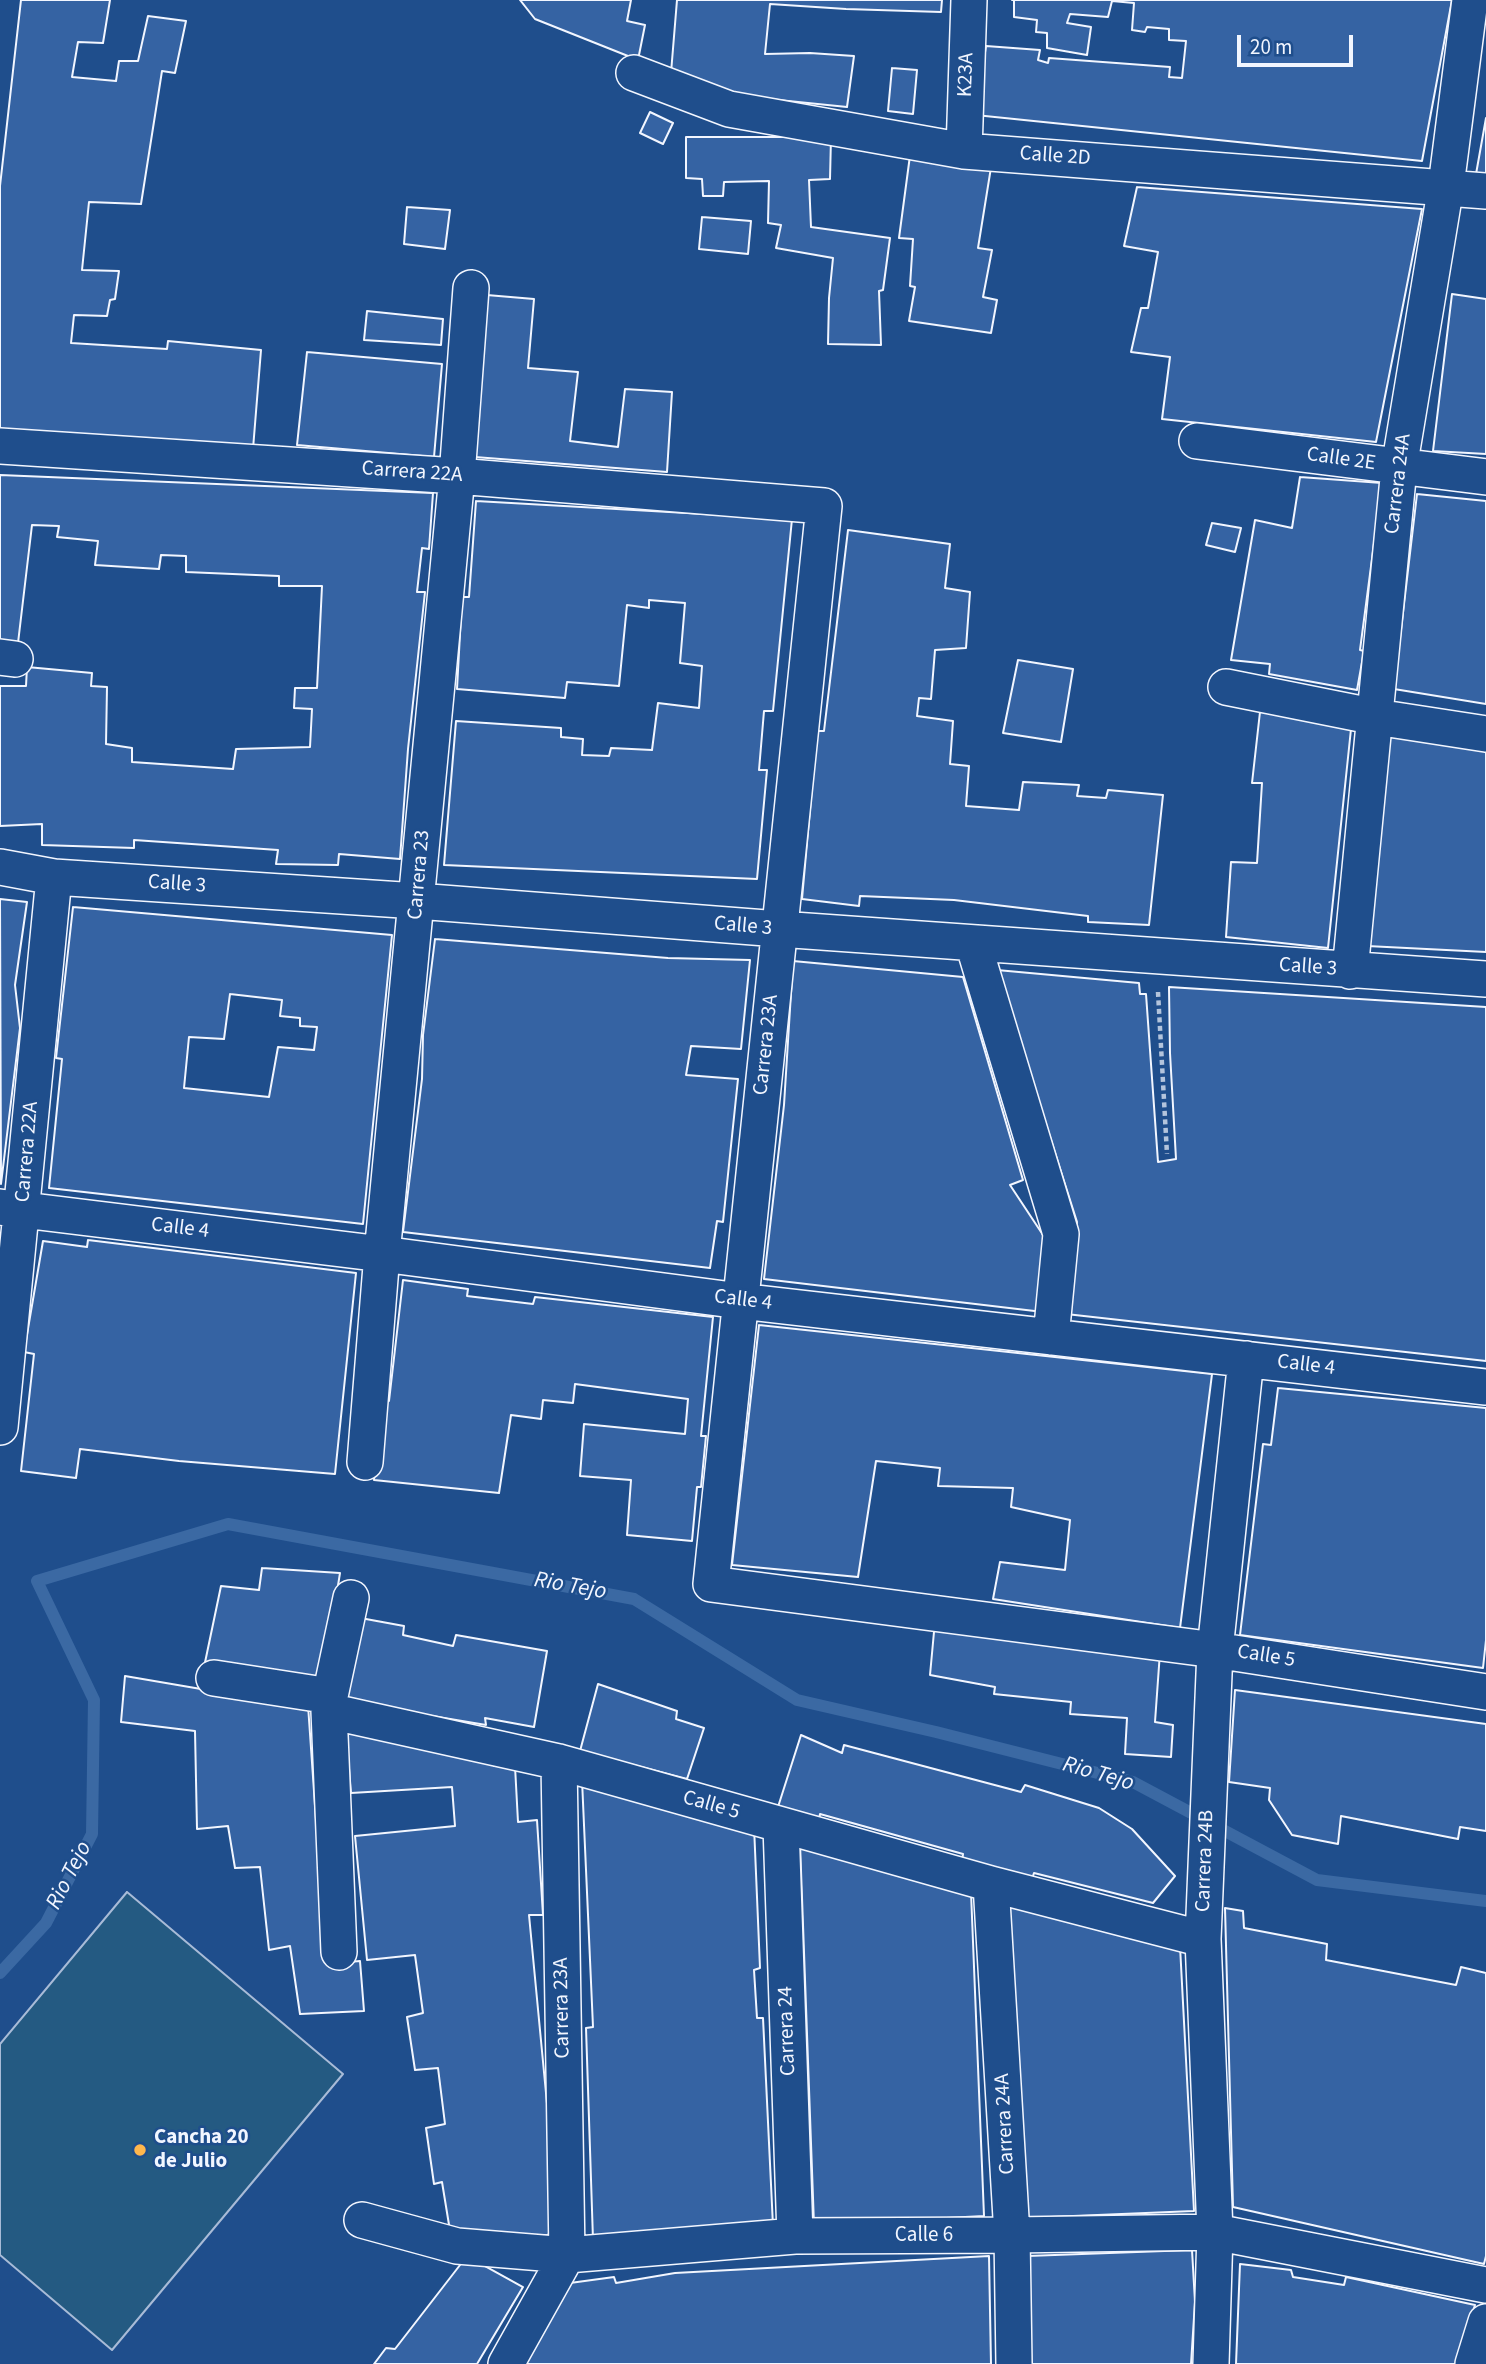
<!DOCTYPE html>
<style>
body{margin:0}
#map{position:relative;width:1486px;height:2364px;overflow:hidden;background:#1f4e8c;font-family:"Source Sans 3",sans-serif}
canvas{display:block}
.scale{position:absolute;left:1237px;top:35px;width:116px;height:32px;box-sizing:border-box;border:4px solid #f2f6ff;border-top:0;padding-left:9px;font-size:21px;line-height:24px;white-space:nowrap;color:#f2f6ff;-webkit-text-stroke:5px #1f4e8c;paint-order:stroke}
</style>
<div id="map">
<canvas width="1486" height="2364"></canvas>
<div class="scale">20 m</div>
</div>
<script>
const g = document.querySelector('canvas').getContext('2d');
g.lineJoin = 'round';
function fill(path, color) {
  g.fillStyle = color;
  g.fill(path, 'evenodd');
}
function poly(rows) {
  const path = new Path2D();
  for (const r of rows) {
    path.moveTo(r[0], r[1]);
    for (let i = 2; i < r.length; i += 2) path.lineTo(r[i], r[i + 1]);
  }
  return path;
}
function stroke(path, color, width, dash) {
  g.strokeStyle = color;
  g.lineWidth = width;
  g.lineCap = dash ? 'butt' : 'round';
  g.setLineDash(dash || []);
  g.stroke(path);
}
function write(font, color, halo, rows, align = 'center') {
  g.font = font + ' "Source Sans 3",sans-serif';
  g.lineWidth = 5;
  g.setLineDash([]);
  g.textBaseline = 'middle';
  g.strokeStyle = halo;
  g.fillStyle = color;
  for (const [text, x, y, turn = 0] of rows) {
    g.save();
    g.translate(x, y);
    g.rotate((+turn || 0) * Math.PI / 180);
    g.textAlign = isNaN(turn) ? turn : align;
    if (halo) g.strokeText(text, 0, 0);
    g.fillText(text, 0, 0);
    g.restore();
  }
}
const green = poly([
 [127,1892,343,2074,112,2350,0,2255,0,2044,127,1892]
]);
fill(green, '#245a82');
stroke(green, '#a8bbd7', 2);
stroke(poly([
 [0,1973,46,1923,92,1834,94,1700,37,1581,228,1524,634,1599,797,1700,936,1732,1133,1782,1317,1880,1486,1901]
]), '#3b69a3', 12);
const building = poly([
 [21,0,110,0,103,43,78,42,72,77,116,81,119,61,138,61,148,16,186,21,175,73,162,71,141,204,89,202,82,270,119,271,115,299,110,300,107,316,74,315,71,343,167,349,168,341,261,350,253,449,0,433,0,186,21,0],
 [520,0,631,0,627,21,645,25,638,60,535,19,520,0],
 [677,0,942,0,941,12,846,9,770,4,765,54,810,53,854,56,847,107,720,94,671,73,677,0],
 [1012,0,1452,0,1422,161,956,113,980,84,986,46,1040,50,1038,60,1048,63,1049,58,1170,67,1169,77,1182,78,1186,41,1169,40,1169,29,1147,27,1145,32,1132,30,1134,3,1112,1,1108,17,1070,14,1067,23,1091,27,1087,55,1047,48,1047,33,1036,32,1037,20,1014,17,1014,0,1012,0],
 [892,68,917,70,913,114,888,111,892,68],
 [650,112,673,123,663,144,640,133,650,112],
 [1486,118,1486,175,1476,174,1486,118],
 [686,137,831,137,830,179,809,180,811,227,890,238,883,290,879,291,881,345,828,344,829,298,833,258,776,248,781,225,768,223,769,181,724,182,723,196,703,196,702,179,686,178,686,137],
 [911,148,993,155,978,248,992,250,983,297,997,300,991,333,909,321,915,287,910,286,913,239,899,238,911,148],
 [1137,187,1422,209,1376,442,1162,419,1170,357,1131,352,1141,308,1148,308,1158,252,1124,246,1137,187],
 [407,207,450,210,445,249,404,244,407,207],
 [702,217,751,221,748,254,699,249,702,217],
 [475,294,534,299,528,368,578,372,570,441,618,447,625,389,672,392,667,472,462,456,475,294],
 [1452,294,1486,299,1486,454,1433,451,1452,294],
 [367,311,443,319,441,345,364,340,367,311],
 [307,352,442,364,434,457,297,445,307,352],
 [0,475,433,493,429,549,422,548,417,592,425,592,408,749,400,859,339,854,338,865,276,864,278,850,134,840,134,848,42,845,42,824,0,826,0,686,26,686,27,667,92,673,91,686,107,687,106,744,132,748,132,762,233,769,236,749,310,747,312,709,294,708,295,688,317,688,322,586,279,586,279,576,186,572,186,556,161,555,159,569,95,565,98,541,57,537,59,526,32,525,18,643,0,641,0,475],
 [1300,477,1382,483,1360,650,1364,651,1357,690,1269,674,1270,664,1231,660,1255,520,1292,528,1300,477],
 [1417,494,1486,501,1486,704,1394,689,1417,494],
 [476,501,792,519,773,711,764,711,759,770,767,770,757,879,444,865,456,721,561,728,561,737,583,739,582,755,609,756,611,748,652,750,658,703,699,708,702,666,680,663,685,603,649,600,649,608,627,605,619,686,567,682,565,698,457,689,462,597,469,597,476,501],
 [1212,523,1241,528,1235,552,1206,545,1212,523],
 [848,530,950,544,945,588,970,592,966,648,935,650,931,699,919,698,917,716,953,721,950,764,969,766,966,806,1019,810,1023,782,1079,785,1077,796,1106,798,1108,790,1163,795,1149,925,1088,922,1088,916,954,900,860,896,859,906,802,899,817,731,824,731,848,530],
 [1018,660,1073,669,1061,742,1003,733,1018,660],
 [1261,703,1353,710,1328,948,1226,937,1231,862,1257,863,1262,783,1252,783,1261,703],
 [1394,715,1486,732,1486,952,1367,946,1382,761,1394,715],
 [0,899,27,902,15,985,20,1028,1,1184,0,899],
 [73,907,392,935,363,1224,49,1188,62,1059,56,1058,73,907],
 [230,994,282,1000,280,1016,300,1018,300,1026,317,1027,314,1050,278,1047,269,1097,184,1088,189,1037,224,1039,230,994],
 [435,939,668,958,750,960,741,1049,691,1046,686,1075,738,1079,723,1222,717,1221,710,1268,403,1232,422,1079,423,1035,435,939],
 [793,961,963,977,1023,1180,1010,1185,1047,1241,1043,1312,764,1279,784,1105,793,961],
 [997,970,1139,983,1140,994,1146,994,1158,1162,1176,1159,1170,1053,1169,987,1486,1007,1486,1361,1066,1314,1077,1222,997,970],
 [88,1240,356,1273,335,1474,179,1461,80,1449,76,1478,21,1471,34,1354,24,1352,43,1241,87,1247,88,1240],
 [403,1280,468,1289,467,1296,533,1304,535,1297,713,1317,701,1436,706,1436,701,1487,697,1487,692,1541,627,1535,631,1480,580,1476,584,1424,685,1434,688,1399,575,1384,573,1403,543,1400,541,1419,511,1415,499,1493,374,1480,382,1401,389,1401,403,1280],
 [759,1325,1212,1374,1180,1628,993,1599,1000,1562,1065,1570,1070,1520,1011,1507,1013,1488,938,1486,940,1468,876,1461,858,1577,732,1565,759,1325],
 [1278,1388,1486,1408,1486,1640,1483,1668,1240,1635,1263,1444,1271,1445,1278,1388],
 [262,1568,340,1573,322,1686,203,1672,221,1586,259,1590,262,1568],
 [355,1617,404,1626,403,1635,453,1646,456,1635,547,1651,534,1727,485,1718,486,1725,337,1700,355,1617],
 [935,1621,1160,1652,1155,1722,1173,1725,1171,1757,1125,1754,1127,1718,1070,1714,1071,1702,994,1694,995,1687,930,1675,935,1621],
 [125,1676,236,1695,308,1705,326,1964,360,1961,364,2011,300,2014,290,1946,269,1950,260,1867,235,1868,228,1826,197,1829,195,1731,121,1722,125,1676],
 [598,1684,677,1711,676,1719,704,1728,687,1779,580,1751,598,1684],
 [1235,1690,1486,1724,1486,1831,1460,1827,1458,1839,1341,1816,1338,1844,1292,1835,1269,1800,1270,1788,1229,1782,1235,1690],
 [346,1732,493,1758,494,1766,515,1766,518,1822,537,1820,543,1915,529,1915,548,2114,554,2225,548,2235,451,2237,442,2182,434,2184,426,2128,445,2124,438,2068,415,2070,407,2017,423,2013,415,1955,367,1960,355,1836,455,1826,452,1787,351,1793,346,1732],
 [801,1735,842,1753,844,1745,1021,1792,1025,1785,1099,1808,1132,1829,1175,1876,1153,1903,1034,1873,1032,1879,962,1861,963,1854,820,1814,819,1820,777,1810,801,1735],
 [582,1780,754,1826,760,1968,754,1970,757,2018,763,2018,773,2226,593,2240,586,2028,593,2027,582,1780],
 [800,1843,971,1892,984,2216,814,2225,800,1843],
 [1007,1900,1180,1946,1194,2211,1025,2218,1007,1900],
 [1225,1908,1243,1911,1244,1928,1327,1944,1326,1960,1456,1985,1461,1967,1486,1973,1486,2256,1484,2264,1233,2207,1225,1908],
 [1192,2250,1195,2302,1191,2364,1027,2364,1027,2256,1192,2250],
 [467,2256,523,2287,477,2364,374,2364,386,2348,395,2349,467,2256],
 [989,2256,991,2364,522,2364,570,2283,614,2277,616,2283,675,2273,989,2256],
 [1240,2264,1291,2270,1293,2277,1344,2285,1346,2277,1475,2305,1456,2364,1236,2364,1240,2264]
]);
fill(building, '#3563a3');
stroke(building, '#f2f6ff', 2);
const street = poly([
 [634,73,729,109,964,151,1486,191],
 [964,151,969,0],
 [1197,441,1486,477],
 [0,446,457,476,824,506,711,1584,1215,1650,1486,1692],
 [0,657,15,659],
 [1226,687,1376,717,1486,734],
 [0,867,54,877,417,901,779,929,1486,979],
 [973,943,1061,1234,1051,1337],
 [1350,971,1399,468,1446,186,1470,0],
 [0,1207,382,1254,740,1301,1486,1387],
 [0,1427,54,877],
 [365,1462,382,1254,457,476,471,288],
 [351,1598,330,1696,329,1711,559,1762,991,1884,1203,1939],
 [214,1678,330,1696],
 [329,1711,339,1952],
 [781,1826,795,2236],
 [991,1884,1012,2235,1014,2364],
 [362,2220,457,2246,567,2255,795,2236,1012,2235,1215,2232,1486,2285],
 [506,2364,567,2255,559,1762],
 [1211,2364,1215,2232,1203,1939,1215,1650,1246,1359],
 [1473,2364,1486,2322]
]);
stroke(street, '#f2f6ff', 38);
stroke(poly([
 [1158,992,1167,1154]
]), '#b3c4dc', 4.5, [5, 3.5]);
stroke(street, '#1f4e8c', 35);
for (const [x, y, r, color] of [
 [140,2150,7,"#ffb74d"]
]) {
  const dot = new Path2D();
  dot.arc(x, y, r, 0, 2 * Math.PI);
  g.fillStyle = color;
  g.fill(dot);
  stroke(dot, '#1f4e8c', 2.5);
}
write('21px', '#f2f6ff', '#1f4e8c', [
 ["K23A",967,75,-88],
 ["Calle 2D",1055,157,4],
 ["Calle 2E",1341,460,8],
 ["Carrera 22A",412,473,4],
 ["Carrera 24A",1399,484,-83],
 ["Carrera 23",420,875,-85],
 ["Calle 3",177,885,4],
 ["Calle 3",743,927,5],
 ["Calle 3",1308,968,4],
 ["Carrera 23A",767,1045,-84],
 ["Carrera 22A",28,1152,-85],
 ["Calle 4",180,1229,7],
 ["Calle 4",743,1301,7],
 ["Calle 4",1306,1366,7],
 ["Calle 5",1266,1657,9],
 ["Calle 5",711,1806,16],
 ["Carrera 24B",1206,1861,-88],
 ["Carrera 23A",563,2008,-91],
 ["Carrera 24",788,2031,-92],
 ["Carrera 24A",1006,2124,-93],
 ["Calle 6",924,2236]
]);
write('bold 21px', '#f2f6ff', '#1f4e8c', [
 ["Cancha 20",154,2138],
 ["de Julio",154,2162]
], 'left');
write('italic 23px', '#f2f6ff', '#1f4e8c', [
 ["Rio Tejo",570,1587,10],
 ["Rio Tejo",1098,1775,16],
 ["Rio Tejo",70,1876,-63]
]);
</script>
